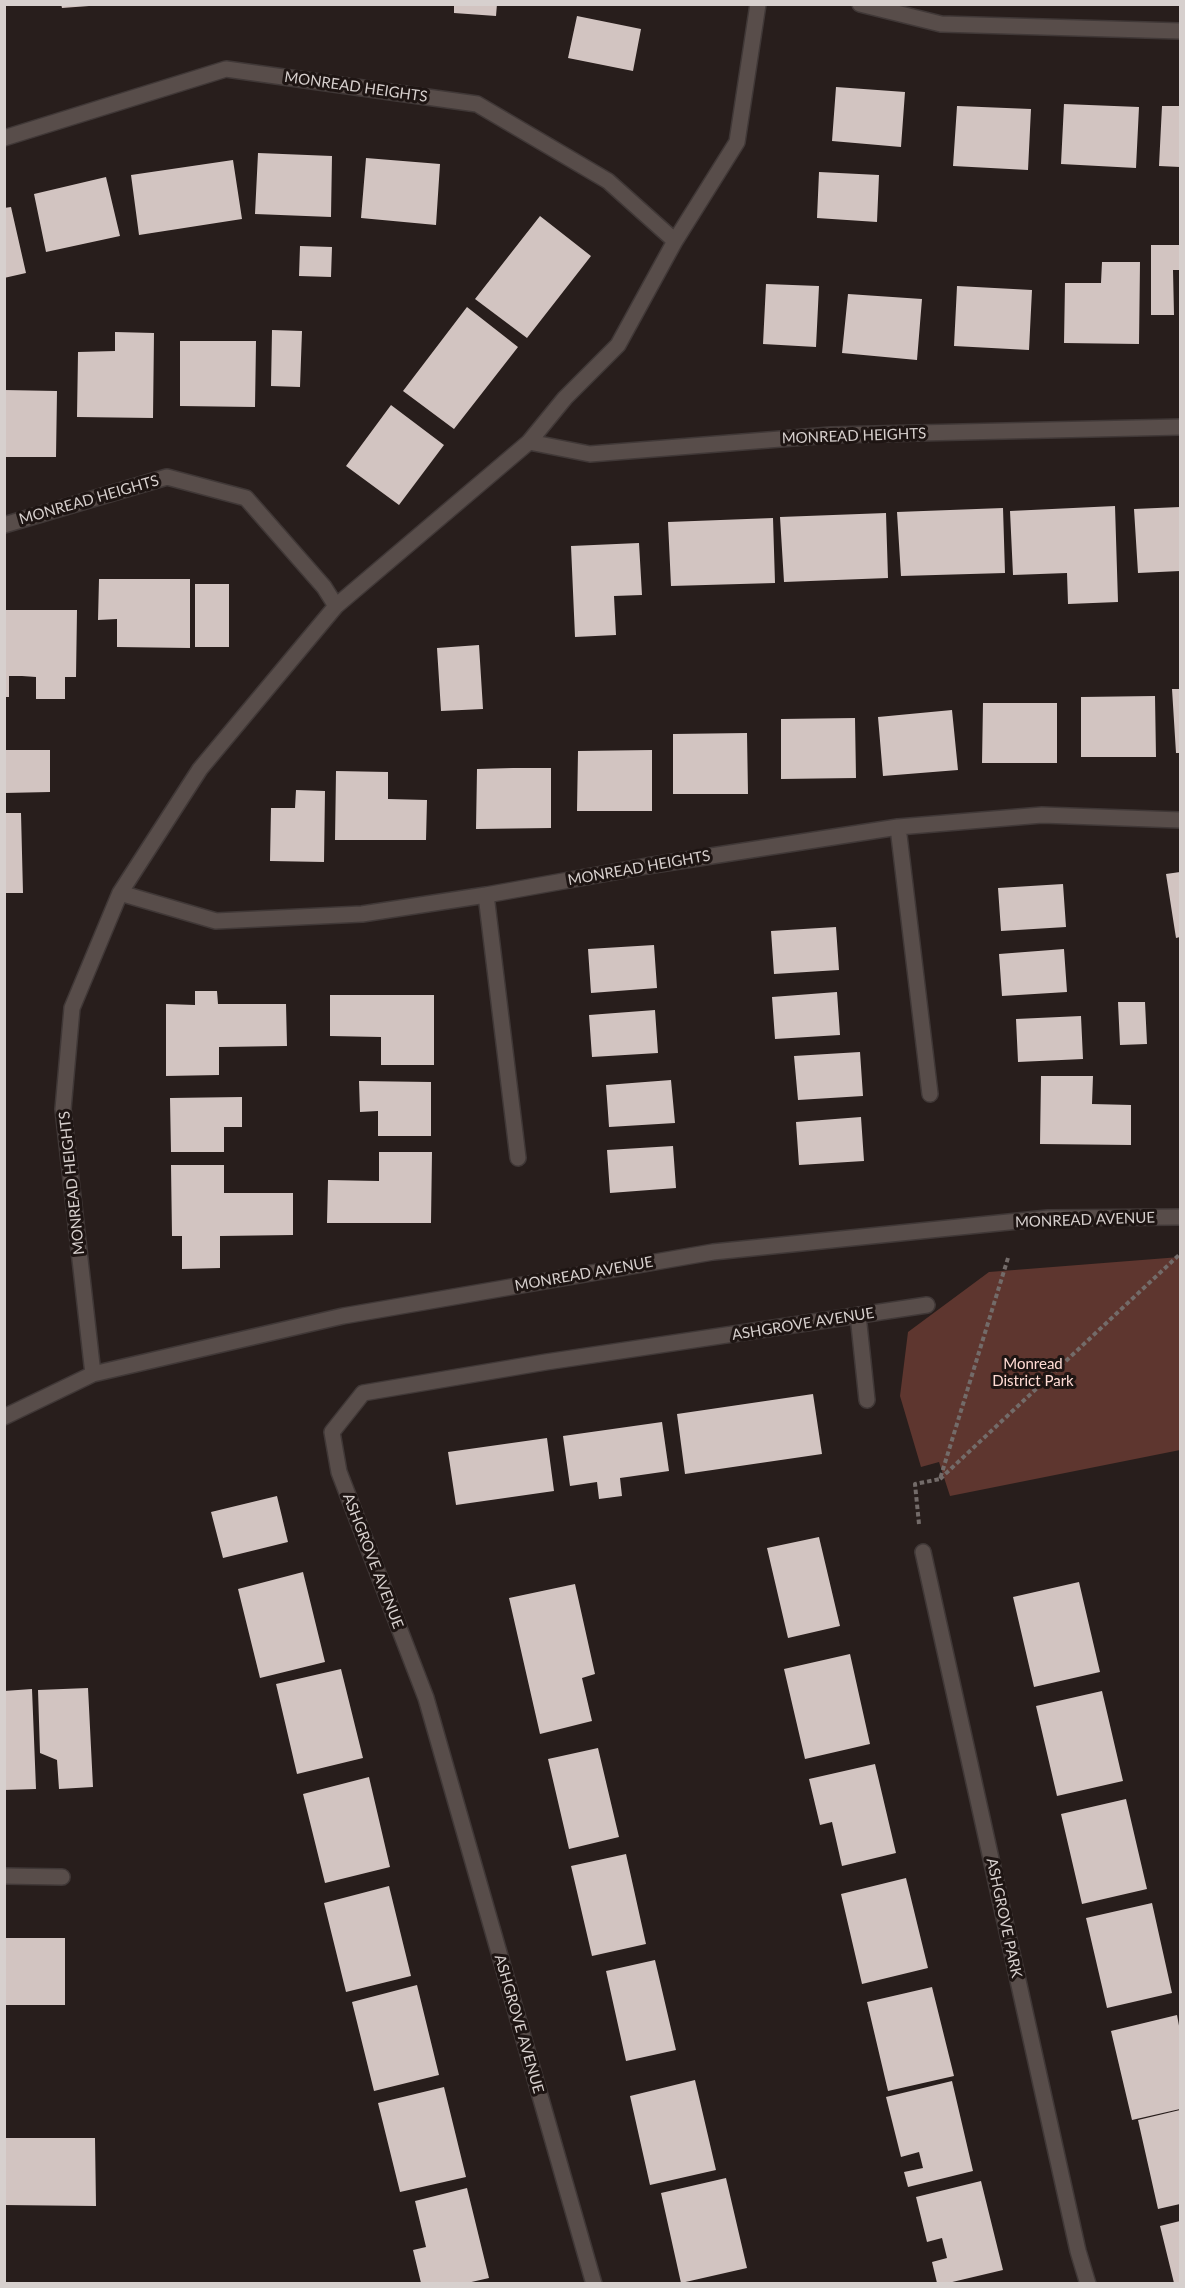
<!DOCTYPE html>
<style>
body{margin:0}
#map{position:relative;width:1185px;height:2288px;overflow:hidden;background:#281e1c;font-family:Lato,sans-serif}
canvas{display:block}
.frame{position:absolute;inset:0;border:6px solid #d7d0ce;pointer-events:none}
</style>
<div id="map">
<canvas width="1185" height="2288"></canvas>
<div class="frame"></div>
</div>
<script>
const g = document.querySelector('canvas').getContext('2d');
g.lineJoin = 'round';
function fill(path, color) {
  g.fillStyle = color;
  g.fill(path, 'evenodd');
}
function poly(rows) {
  const path = new Path2D();
  for (const r of rows) {
    path.moveTo(r[0], r[1]);
    for (let i = 2; i < r.length; i += 2) path.lineTo(r[i], r[i + 1]);
  }
  return path;
}
function stroke(path, color, width, dash) {
  g.strokeStyle = color;
  g.lineWidth = width;
  g.lineCap = dash ? 'butt' : 'round';
  g.setLineDash(dash || []);
  g.stroke(path);
}
function write(font, color, halo, rows, align = 'center') {
  g.font = font + ' Lato,sans-serif';
  g.lineWidth = 6;
  g.setLineDash([]);
  g.textBaseline = 'middle';
  g.strokeStyle = halo;
  g.fillStyle = color;
  for (const [text, x, y, turn = 0] of rows) {
    g.save();
    g.translate(x, y);
    g.rotate((+turn || 0) * Math.PI / 180);
    g.textAlign = isNaN(turn) ? turn : align;
    if (halo) g.strokeText(text, 0, 0);
    g.fillText(text, 0, 0);
    g.restore();
  }
}
fill(poly([
 [1180,1257,1180,1450,950,1496,939,1462,921,1467,900,1396,908,1332,989,1272]
]), '#5e362f');
fill(poly([
 [61,4,89,4,89,6,62,8],
 [454,4,497,4,496,16,454,13],
 [577,16,641,29,633,71,568,58],
 [836,87,905,92,901,147,832,141],
 [1064,104,1139,107,1136,168,1061,164],
 [957,106,1031,109,1028,170,953,166],
 [1162,106,1180,106,1180,167,1159,166],
 [258,153,332,156,331,217,255,214],
 [366,158,440,164,436,225,361,218],
 [233,160,242,219,139,235,131,175],
 [819,172,879,175,877,222,817,218],
 [106,177,120,236,46,252,34,194],
 [11,207,26,273,4,278,4,208],
 [540,216,591,256,527,338,475,299],
 [1151,245,1180,245,1180,270,1173,270,1174,315,1151,315],
 [300,246,332,247,331,277,299,276],
 [1102,262,1140,262,1139,344,1064,343,1065,283,1101,283],
 [766,284,819,286,816,347,763,344],
 [957,286,1032,290,1029,350,954,346],
 [848,294,922,299,917,360,842,353],
 [467,307,518,347,454,429,403,391],
 [272,330,302,331,300,387,271,386],
 [115,332,154,333,153,418,77,417,78,352,115,351],
 [180,341,256,341,255,407,180,406],
 [4,390,57,391,56,457,4,457],
 [391,405,444,445,399,505,346,466],
 [1115,506,1118,602,1068,604,1067,573,1013,575,1010,511],
 [1180,507,1180,571,1138,573,1134,509],
 [1003,508,1005,573,901,576,897,512],
 [886,513,888,578,784,582,780,517],
 [773,518,775,583,671,586,668,522],
 [639,543,642,595,614,596,616,635,575,637,571,546],
 [99,579,190,579,190,648,117,647,117,619,98,620],
 [195,584,229,584,229,647,195,647],
 [4,610,77,610,76,677,65,677,65,699,36,699,36,677,22,676,9,676,9,697,4,697],
 [479,645,483,709,441,711,437,648],
 [1172,689,1180,689,1180,753,1176,753],
 [1155,696,1156,757,1081,757,1081,697],
 [983,703,1057,703,1057,763,982,763],
 [952,710,958,770,883,776,878,717],
 [855,718,856,778,781,779,781,719],
 [747,733,748,794,673,794,673,734],
 [4,750,50,750,50,792,4,793],
 [652,750,652,811,577,811,578,751],
 [513,768,551,768,551,828,476,829,477,769],
 [336,771,388,772,388,799,427,800,426,840,335,840],
 [296,790,325,791,324,862,270,861,271,808,295,808],
 [4,813,21,813,23,893,4,893],
 [1180,872,1180,937,1176,938,1166,874],
 [1063,884,1066,927,1001,931,998,888],
 [836,927,839,970,774,974,771,931],
 [654,945,657,988,591,993,588,949],
 [1064,949,1067,992,1002,996,999,954],
 [195,991,217,991,218,1004,286,1004,287,1046,219,1047,219,1075,166,1076,166,1004,195,1005],
 [837,992,840,1035,775,1039,772,997],
 [330,995,434,995,434,1065,381,1065,381,1037,330,1036],
 [1118,1002,1145,1002,1147,1044,1120,1045],
 [655,1010,658,1053,592,1057,589,1015],
 [1081,1016,1083,1059,1018,1062,1016,1019],
 [860,1052,863,1096,798,1100,794,1056],
 [1041,1076,1093,1076,1092,1104,1131,1105,1131,1145,1040,1144],
 [671,1080,675,1123,609,1127,606,1085],
 [359,1081,431,1082,431,1136,378,1136,378,1111,360,1112],
 [242,1097,242,1127,224,1127,224,1152,171,1152,170,1098],
 [861,1117,864,1161,799,1165,796,1122],
 [673,1146,676,1188,610,1193,607,1150],
 [379,1152,432,1152,431,1223,327,1223,328,1180,379,1181],
 [171,1165,224,1165,224,1193,293,1193,293,1235,220,1236,220,1268,182,1269,182,1236,172,1236],
 [813,1394,822,1454,685,1474,677,1414],
 [662,1422,669,1471,620,1478,622,1496,599,1499,597,1482,570,1486,563,1436],
 [547,1438,554,1491,456,1505,448,1452],
 [277,1496,288,1542,223,1558,211,1512],
 [819,1537,840,1626,788,1638,767,1548],
 [303,1572,325,1662,260,1678,238,1589],
 [1079,1582,1100,1672,1034,1687,1013,1597],
 [575,1584,595,1674,582,1678,592,1721,540,1734,509,1598],
 [850,1654,870,1744,805,1759,784,1669],
 [341,1669,363,1758,297,1774,276,1684],
 [88,1688,93,1787,59,1789,57,1760,40,1753,38,1690],
 [32,1689,36,1789,4,1790,4,1691],
 [1102,1691,1123,1781,1057,1796,1036,1706],
 [598,1748,619,1837,569,1849,548,1759],
 [875,1764,896,1853,842,1866,832,1822,820,1825,809,1779],
 [369,1777,390,1867,325,1883,303,1794],
 [1126,1799,1147,1889,1082,1904,1061,1814],
 [626,1854,646,1944,592,1956,571,1866],
 [906,1878,928,1968,862,1984,841,1894],
 [389,1886,411,1976,346,1992,324,1903],
 [1152,1903,1172,1993,1107,2008,1086,1918],
 [4,1938,65,1938,65,2005,4,2005],
 [655,1960,676,2050,626,2061,606,1971],
 [417,1985,439,2075,374,2091,352,2002],
 [932,1987,954,2076,888,2091,867,2002],
 [1177,2015,1180,2031,1180,2109,1132,2120,1111,2031],
 [695,2080,716,2170,650,2185,630,2096],
 [952,2081,973,2171,908,2187,904,2172,923,2168,919,2152,901,2157,886,2097],
 [444,2087,466,2177,400,2192,378,2103],
 [1180,2110,1180,2204,1158,2209,1138,2120],
 [4,2138,95,2138,96,2206,4,2205],
 [726,2178,747,2268,681,2283,661,2193],
 [981,2181,1003,2270,948,2283,937,2283,932,2262,947,2258,942,2238,927,2242,916,2197],
 [467,2188,489,2278,467,2283,421,2283,413,2250,426,2247,415,2201],
 [1180,2221,1180,2283,1174,2283,1160,2226]
]), '#d2c4c1');
const minor = poly([
 [860,4,941,24,1180,31],
 [4,138,226,69,477,104,608,181,675,241],
 [529,442,590,454,831,435,1180,427],
 [4,525,167,477,246,498,324,587,336,606],
 [898,827,930,1094],
 [120,893,216,921,362,914,486,895,647,866,898,827,1042,815,1180,820],
 [486,895,518,1158],
 [858,1315,867,1400],
 [93,1374,63,1109,72,1008,120,893,200,769,336,606,529,442,565,398,618,345,675,241,737,142,758,4],
 [4,1417,93,1374,343,1316,713,1252,1048,1218,1180,1217],
 [923,1552,1078,2251,1088,2284],
 [4,1876,62,1877],
 [594,2284,426,1698,339,1472,332,1432,363,1393,546,1362,927,1305]
]);
stroke(minor, '#403837', 18);
stroke(poly([
 [940,1479,1180,1254],
 [919,1524,915,1484,940,1479,1008,1258]
]), '#736b69', 4, [4.5, 3]);
stroke(minor, '#584d4a', 15);
write('15px', '#d7d0ce', '#1e1513', [
 ["MONREAD HEIGHTS",356,87,8],
 ["MONREAD HEIGHTS",854,436,-2],
 ["MONREAD HEIGHTS",89,500,-16],
 ["MONREAD HEIGHTS",639,868,-10],
 ["MONREAD HEIGHTS",72,1183,-96],
 ["MONREAD AVENUE",1085,1220,-2],
 ["MONREAD AVENUE",584,1274,-10],
 ["ASHGROVE AVENUE",803,1324,-9],
 ["ASHGROVE AVENUE",373,1561,69],
 ["ASHGROVE PARK",1004,1918,78],
 ["ASHGROVE AVENUE",519,2024,74]
]);
write('15px', '#ffdbd4', '#1e1513', [
 ["Monread",1033,1364],
 ["District Park",1033,1381]
]);
</script>
